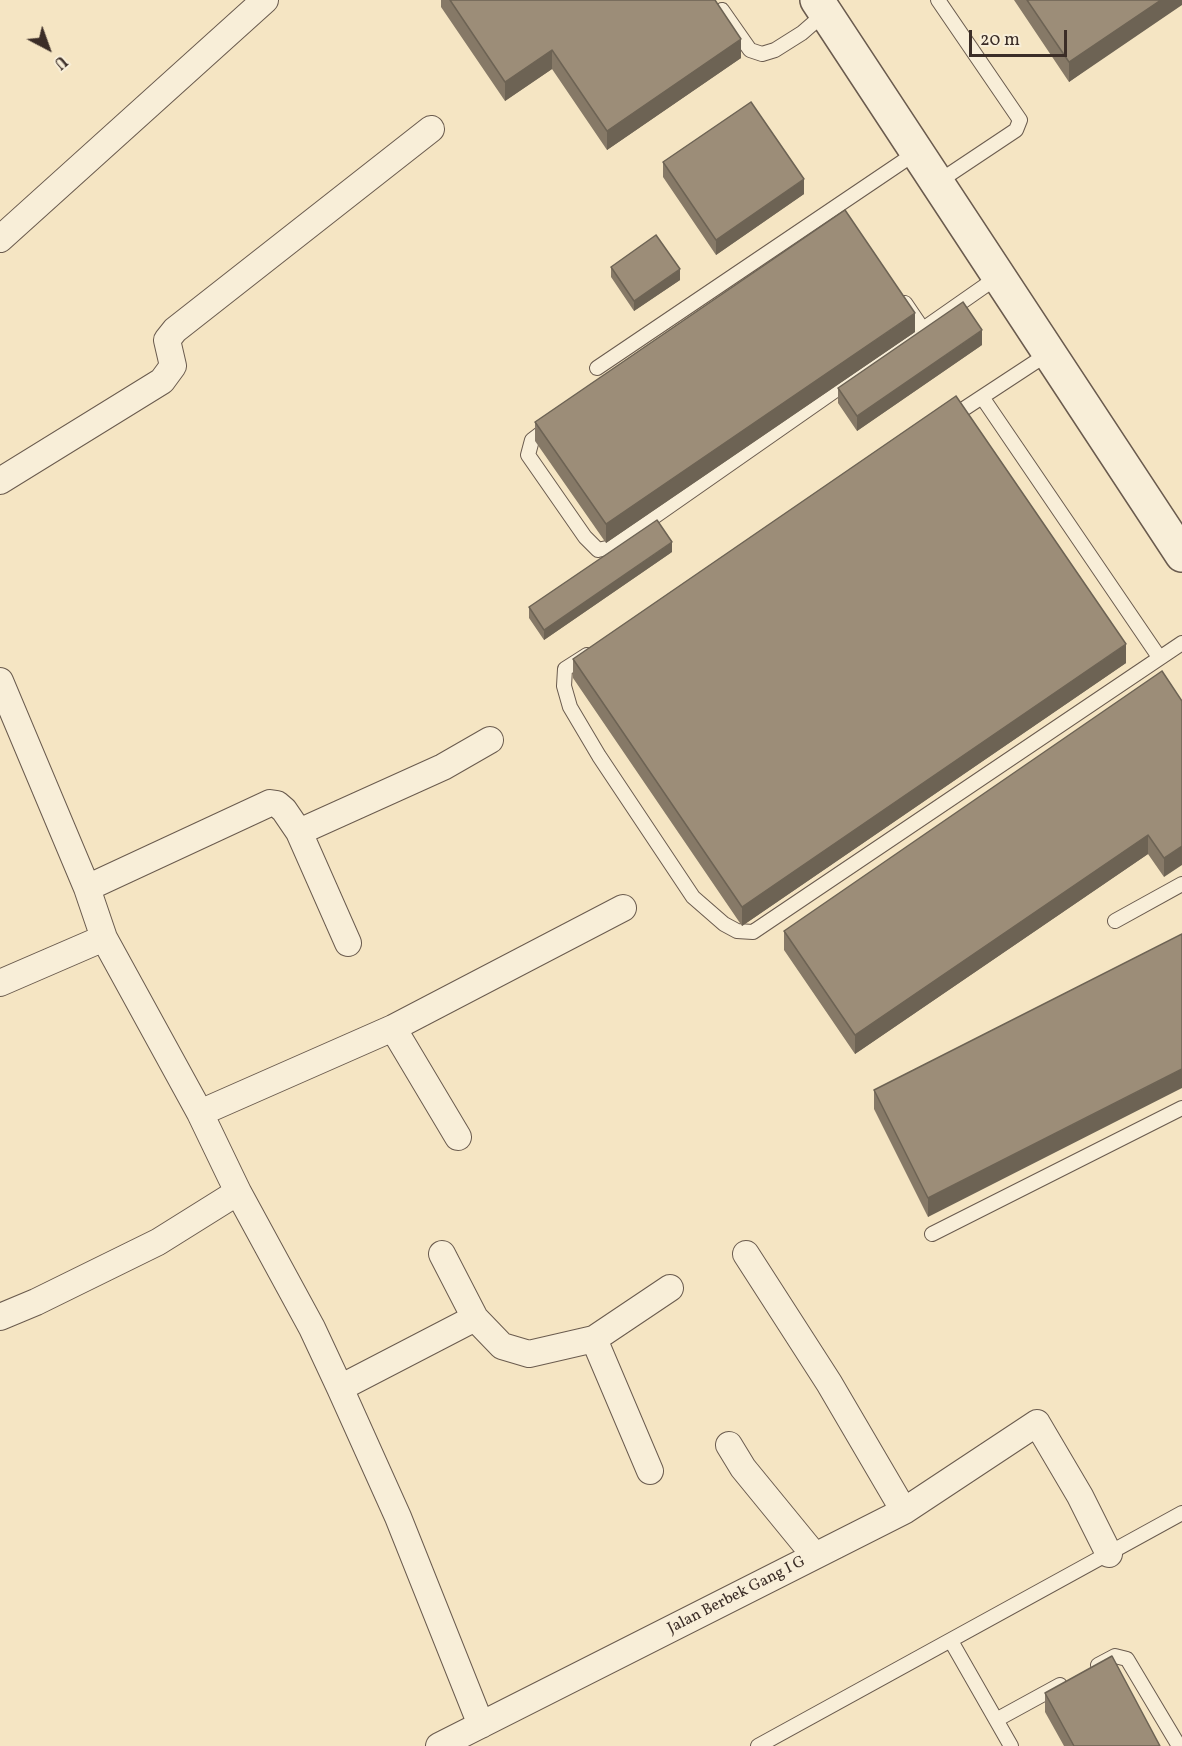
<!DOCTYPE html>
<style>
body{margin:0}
#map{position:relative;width:1182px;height:1746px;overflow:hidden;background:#f5e5c3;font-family:Vollkorn,serif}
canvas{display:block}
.north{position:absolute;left:18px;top:18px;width:60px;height:60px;-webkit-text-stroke:4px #f8eed8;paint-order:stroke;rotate:139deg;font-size:16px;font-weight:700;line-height:24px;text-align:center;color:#3b2d27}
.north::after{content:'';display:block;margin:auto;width:21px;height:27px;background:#3b2d27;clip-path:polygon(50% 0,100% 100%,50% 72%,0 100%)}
.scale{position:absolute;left:969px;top:30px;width:98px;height:27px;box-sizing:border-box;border:3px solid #3b2d27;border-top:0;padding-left:8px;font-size:18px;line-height:21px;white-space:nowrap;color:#3b2d27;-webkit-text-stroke:4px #f8eed8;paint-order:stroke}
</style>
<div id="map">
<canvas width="1182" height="1746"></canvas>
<div class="north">U</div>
<div class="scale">20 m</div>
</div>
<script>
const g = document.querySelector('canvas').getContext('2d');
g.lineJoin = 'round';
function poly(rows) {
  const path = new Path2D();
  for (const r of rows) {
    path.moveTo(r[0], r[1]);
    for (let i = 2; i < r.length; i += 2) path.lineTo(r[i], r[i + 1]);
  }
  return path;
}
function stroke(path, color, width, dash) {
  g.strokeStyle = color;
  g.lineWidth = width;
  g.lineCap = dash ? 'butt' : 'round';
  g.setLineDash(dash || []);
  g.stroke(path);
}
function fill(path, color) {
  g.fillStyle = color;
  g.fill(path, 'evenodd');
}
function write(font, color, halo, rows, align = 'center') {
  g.font = font + ' Vollkorn,serif';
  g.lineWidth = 6;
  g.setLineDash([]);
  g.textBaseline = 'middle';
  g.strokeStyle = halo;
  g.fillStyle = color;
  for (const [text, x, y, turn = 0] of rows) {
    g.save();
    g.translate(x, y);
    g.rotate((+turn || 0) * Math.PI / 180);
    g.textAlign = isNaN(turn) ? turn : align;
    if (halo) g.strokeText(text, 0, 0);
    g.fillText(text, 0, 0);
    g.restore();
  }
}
const service = poly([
 [938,0,1020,120,1016,130,938,182],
 [722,10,750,50,762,54,775,50,802,33,825,13],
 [905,303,922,328],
 [597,368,917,152],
 [982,397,1159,657],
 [950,418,1049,353],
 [549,427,532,440,528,455,585,537,598,550,611,547,999,276],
 [587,655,565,669,564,686,570,707,599,756,693,897,724,924,737,931,753,932,1182,643],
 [1115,921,1182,884],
 [932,1234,1182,1108],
 [951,1641,1011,1746],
 [1098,1665,1115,1656,1127,1659,1179,1746],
 [996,1720,1060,1685],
 [758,1746,1182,1513]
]);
const minor = poly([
 [0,239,265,0],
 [0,481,162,381,173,366,167,340,175,330,431,129],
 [0,681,87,888,104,938,200,1113,238,1192,158,1242,36,1302,0,1317],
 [299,832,443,767,490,740],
 [87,888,270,803,277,804,284,810,299,832,348,943],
 [0,983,104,938],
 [393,1028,458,1137],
 [200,1113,393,1028,623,908],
 [238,1192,312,1328,340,1388,398,1517,481,1725],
 [442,1254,475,1318],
 [594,1339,650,1471],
 [340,1388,475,1318,502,1346,529,1354,594,1339,670,1288],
 [729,1445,743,1468,815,1556],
 [904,1511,1037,1423,1080,1496,1109,1554],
 [439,1746,904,1511,829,1383,746,1254]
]);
const tertiary = poly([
 [817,0,1182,555]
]);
stroke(service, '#6a5b4e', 16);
stroke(minor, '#6a5b4e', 28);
stroke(tertiary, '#6a5b4e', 36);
stroke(service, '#f8eed8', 14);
stroke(minor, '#f8eed8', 26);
stroke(tertiary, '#f8eed8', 33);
fill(poly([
 [441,0,715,0,741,58,607,150,552,69,505,101,441,7],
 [1014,0,1182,0,1069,82],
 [663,162,804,194,716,255,663,177],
 [611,267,680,280,634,311,611,277],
 [915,332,606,543,535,441,535,422],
 [982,345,857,431,838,403,838,388],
 [672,552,544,640,529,618,529,607],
 [573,659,1126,663,742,926,573,678],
 [1182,701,1164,877,1148,854,855,1054,784,950,784,931],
 [1182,934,928,1217,874,1109,874,1090],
 [1045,1693,1160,1746,1064,1746,1045,1712]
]), '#867967');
fill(poly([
 [1161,0,1182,0,1182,5,1069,82,1069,62],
 [741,39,741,58,607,150,607,131],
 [552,50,552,69,505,101,505,82],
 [804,179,804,194,716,255,716,240],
 [680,269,680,280,634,311,634,301],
 [915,313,915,332,606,543,606,524],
 [982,330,982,345,857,431,857,416],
 [672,542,672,552,544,640,544,630],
 [1126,644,1126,663,742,926,742,907],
 [1148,835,1148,854,855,1054,855,1035],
 [1182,846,1182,865,1164,877,1164,858],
 [1182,1069,1182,1088,928,1217,928,1198]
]), '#6d6354');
const building = poly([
 [450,0,715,0,741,39,607,131,552,50,505,82,450,0],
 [1027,0,1161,0,1069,62,1027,0],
 [751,102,804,179,716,240,663,162,751,102],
 [845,210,915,313,606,524,535,422,845,210],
 [656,235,680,269,634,301,611,267,656,235],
 [963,302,982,330,857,416,838,388,963,302],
 [956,396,1126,644,742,907,573,659,956,396],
 [657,520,672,542,544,630,529,607,657,520],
 [1162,671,1182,701,1182,846,1164,858,1148,835,855,1035,784,931,1162,671],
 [1182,934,1182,1069,928,1198,874,1090,1182,934],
 [1112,1656,1160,1746,1074,1746,1045,1693,1112,1656]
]);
fill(building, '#9c8d78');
stroke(building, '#6d6354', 1.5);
write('16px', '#3b2d27', '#f8eed8', [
 ["Jalan Berbek Gang I G",737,1596,-27]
]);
</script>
